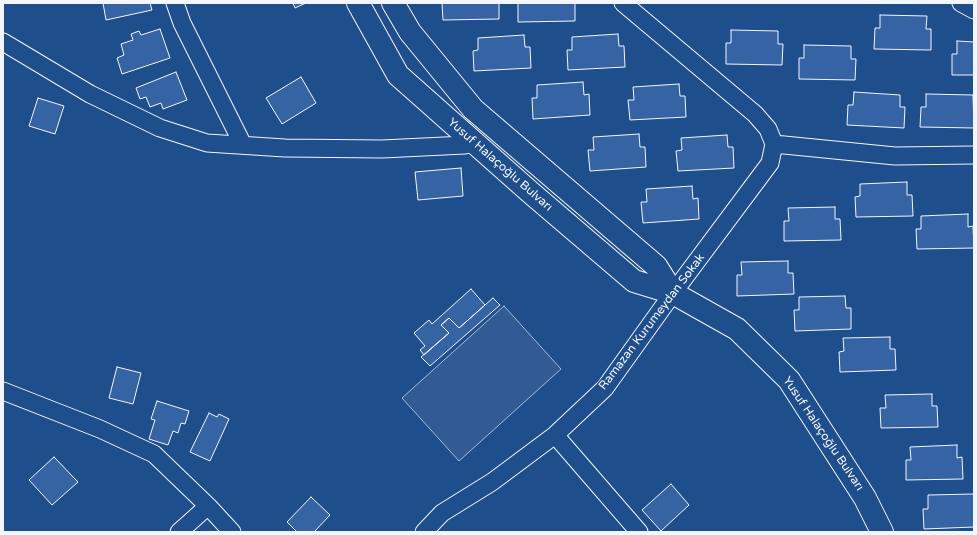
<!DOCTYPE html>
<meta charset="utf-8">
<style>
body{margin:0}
#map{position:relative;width:977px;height:535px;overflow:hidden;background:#1f4e8c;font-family:"Varela Round",sans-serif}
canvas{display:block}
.frame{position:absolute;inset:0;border:4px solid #f2f6ff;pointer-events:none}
</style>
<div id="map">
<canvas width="977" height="535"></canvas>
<div class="frame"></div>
</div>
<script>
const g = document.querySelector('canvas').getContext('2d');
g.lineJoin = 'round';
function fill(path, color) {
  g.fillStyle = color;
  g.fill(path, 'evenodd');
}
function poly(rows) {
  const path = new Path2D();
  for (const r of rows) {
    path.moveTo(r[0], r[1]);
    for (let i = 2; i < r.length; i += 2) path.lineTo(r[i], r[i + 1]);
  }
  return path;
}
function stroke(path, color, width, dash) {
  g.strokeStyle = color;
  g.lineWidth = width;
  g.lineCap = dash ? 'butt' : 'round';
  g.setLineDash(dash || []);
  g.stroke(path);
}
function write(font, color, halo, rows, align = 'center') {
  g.font = font + ' "Varela Round",sans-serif';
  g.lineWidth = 3;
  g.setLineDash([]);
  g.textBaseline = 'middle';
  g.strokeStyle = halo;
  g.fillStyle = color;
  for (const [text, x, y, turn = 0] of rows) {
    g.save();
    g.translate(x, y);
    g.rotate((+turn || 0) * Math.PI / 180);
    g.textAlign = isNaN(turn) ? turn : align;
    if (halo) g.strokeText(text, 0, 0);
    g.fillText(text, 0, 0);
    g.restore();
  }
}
const built = poly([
 [504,306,561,369,459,461,402,398,504,306]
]);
fill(built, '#305b95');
stroke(built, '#a8bbd7', 1);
const building = poly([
 [103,3,150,3,152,10,106,20,103,3],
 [293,3,306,3,295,8,293,3],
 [442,3,499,3,499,19,443,20,442,3],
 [518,3,575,3,575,21,518,22,518,3],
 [880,15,927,16,926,29,931,29,931,50,874,49,875,28,880,28,880,15],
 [160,29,170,58,122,74,117,58,124,55,121,44,133,40,131,34,139,31,141,35,160,29],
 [731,30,778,31,778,44,783,44,782,65,726,64,726,43,731,43,731,30],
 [618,34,619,46,624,46,625,67,568,70,567,50,572,50,572,37,618,34],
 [524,35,525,47,530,47,531,68,474,71,473,51,478,50,478,38,524,35],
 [957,41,974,42,974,75,952,75,952,54,957,54,957,41],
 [804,45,851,46,851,59,856,59,855,80,799,79,799,58,804,58,804,45],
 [176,72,187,100,163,109,161,103,150,107,146,97,140,99,136,88,176,72],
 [301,77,316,103,282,124,266,98,301,77],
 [583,82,584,95,589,94,590,115,533,119,532,98,537,98,537,85,583,82],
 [679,84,680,96,685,96,686,117,630,120,628,100,634,100,633,87,679,84],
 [854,92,900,95,900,107,905,107,904,128,847,125,848,105,853,105,854,92],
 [926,94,973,95,974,128,920,127,921,107,926,107,926,94],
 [38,98,64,106,55,134,29,126,38,98],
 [639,134,640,147,645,147,646,167,590,171,588,150,594,150,593,137,639,134],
 [727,135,728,147,733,147,734,168,678,171,676,151,682,150,681,138,727,135],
 [461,168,463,196,418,200,415,172,461,168],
 [907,182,907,195,912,195,913,216,856,217,855,197,860,196,860,184,907,182],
 [692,186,693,199,698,198,699,219,643,223,641,202,647,202,646,189,692,186],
 [835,207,835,219,840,219,841,240,784,241,784,221,789,221,788,208,835,207],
 [968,214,968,227,973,226,974,248,917,249,916,229,921,229,921,216,968,214],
 [788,261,788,273,793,273,794,294,737,296,737,275,742,275,741,262,788,261],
 [471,289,485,305,459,328,449,318,441,325,449,333,424,355,420,350,425,346,414,333,429,320,432,324,471,289],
 [845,296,846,308,851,308,851,329,795,331,794,310,799,310,799,297,845,296],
 [493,298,500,305,430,366,421,357,449,333,441,325,449,318,459,328,493,298],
 [890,337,890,349,895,349,896,370,840,372,839,352,844,351,843,338,890,337],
 [117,367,141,373,133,404,109,398,117,367],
 [932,394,932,406,937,406,938,427,881,428,880,408,886,408,885,395,932,394],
 [157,401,189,411,185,424,181,423,178,433,173,431,168,445,149,439,155,420,151,419,157,401],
 [209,413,217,417,219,414,229,419,210,461,190,452,209,413],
 [957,445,957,458,962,457,963,479,906,480,906,460,911,460,910,447,957,445],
 [54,457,78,482,52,505,29,480,54,457],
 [671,484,689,505,661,531,642,510,671,484],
 [974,494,974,527,924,529,923,509,928,509,928,495,974,494],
 [311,497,330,515,314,532,297,532,287,522,311,497]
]);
fill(building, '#3563a3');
stroke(building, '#f2f6ff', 1);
const street = poly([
 [175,3,182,23,243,145],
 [623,3,755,114,768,129,774,144],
 [961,3,974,10],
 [3,42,90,94,160,128,207,143,285,148,382,149,465,145,475,143],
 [774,144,895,156,974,155],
 [3,391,100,429,154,454,208,506,232,532],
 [555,435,639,532],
 [179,532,208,506],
 [424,532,442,513,492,482,555,435,605,388,673,293,770,163,774,144]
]);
const secondary = poly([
 [358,3,398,75,530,192,634,281,673,293,737,329,789,380,865,498,882,532],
 [393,3,410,32,473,109,656,266,673,293]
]);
stroke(street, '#f2f6ff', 19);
stroke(secondary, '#f2f6ff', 24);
stroke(street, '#1f4e8c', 17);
stroke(secondary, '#1f4e8c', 22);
write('12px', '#f2f6ff', '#1f4e8c', [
 ["Yusuf Halaçoğlu Bulvarı",500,165,41],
 ["Ramazan Kurumeydan Sokak",652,322,-53],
 ["Yusuf Halaçoğlu Bulvarı",823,434,56]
]);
</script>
